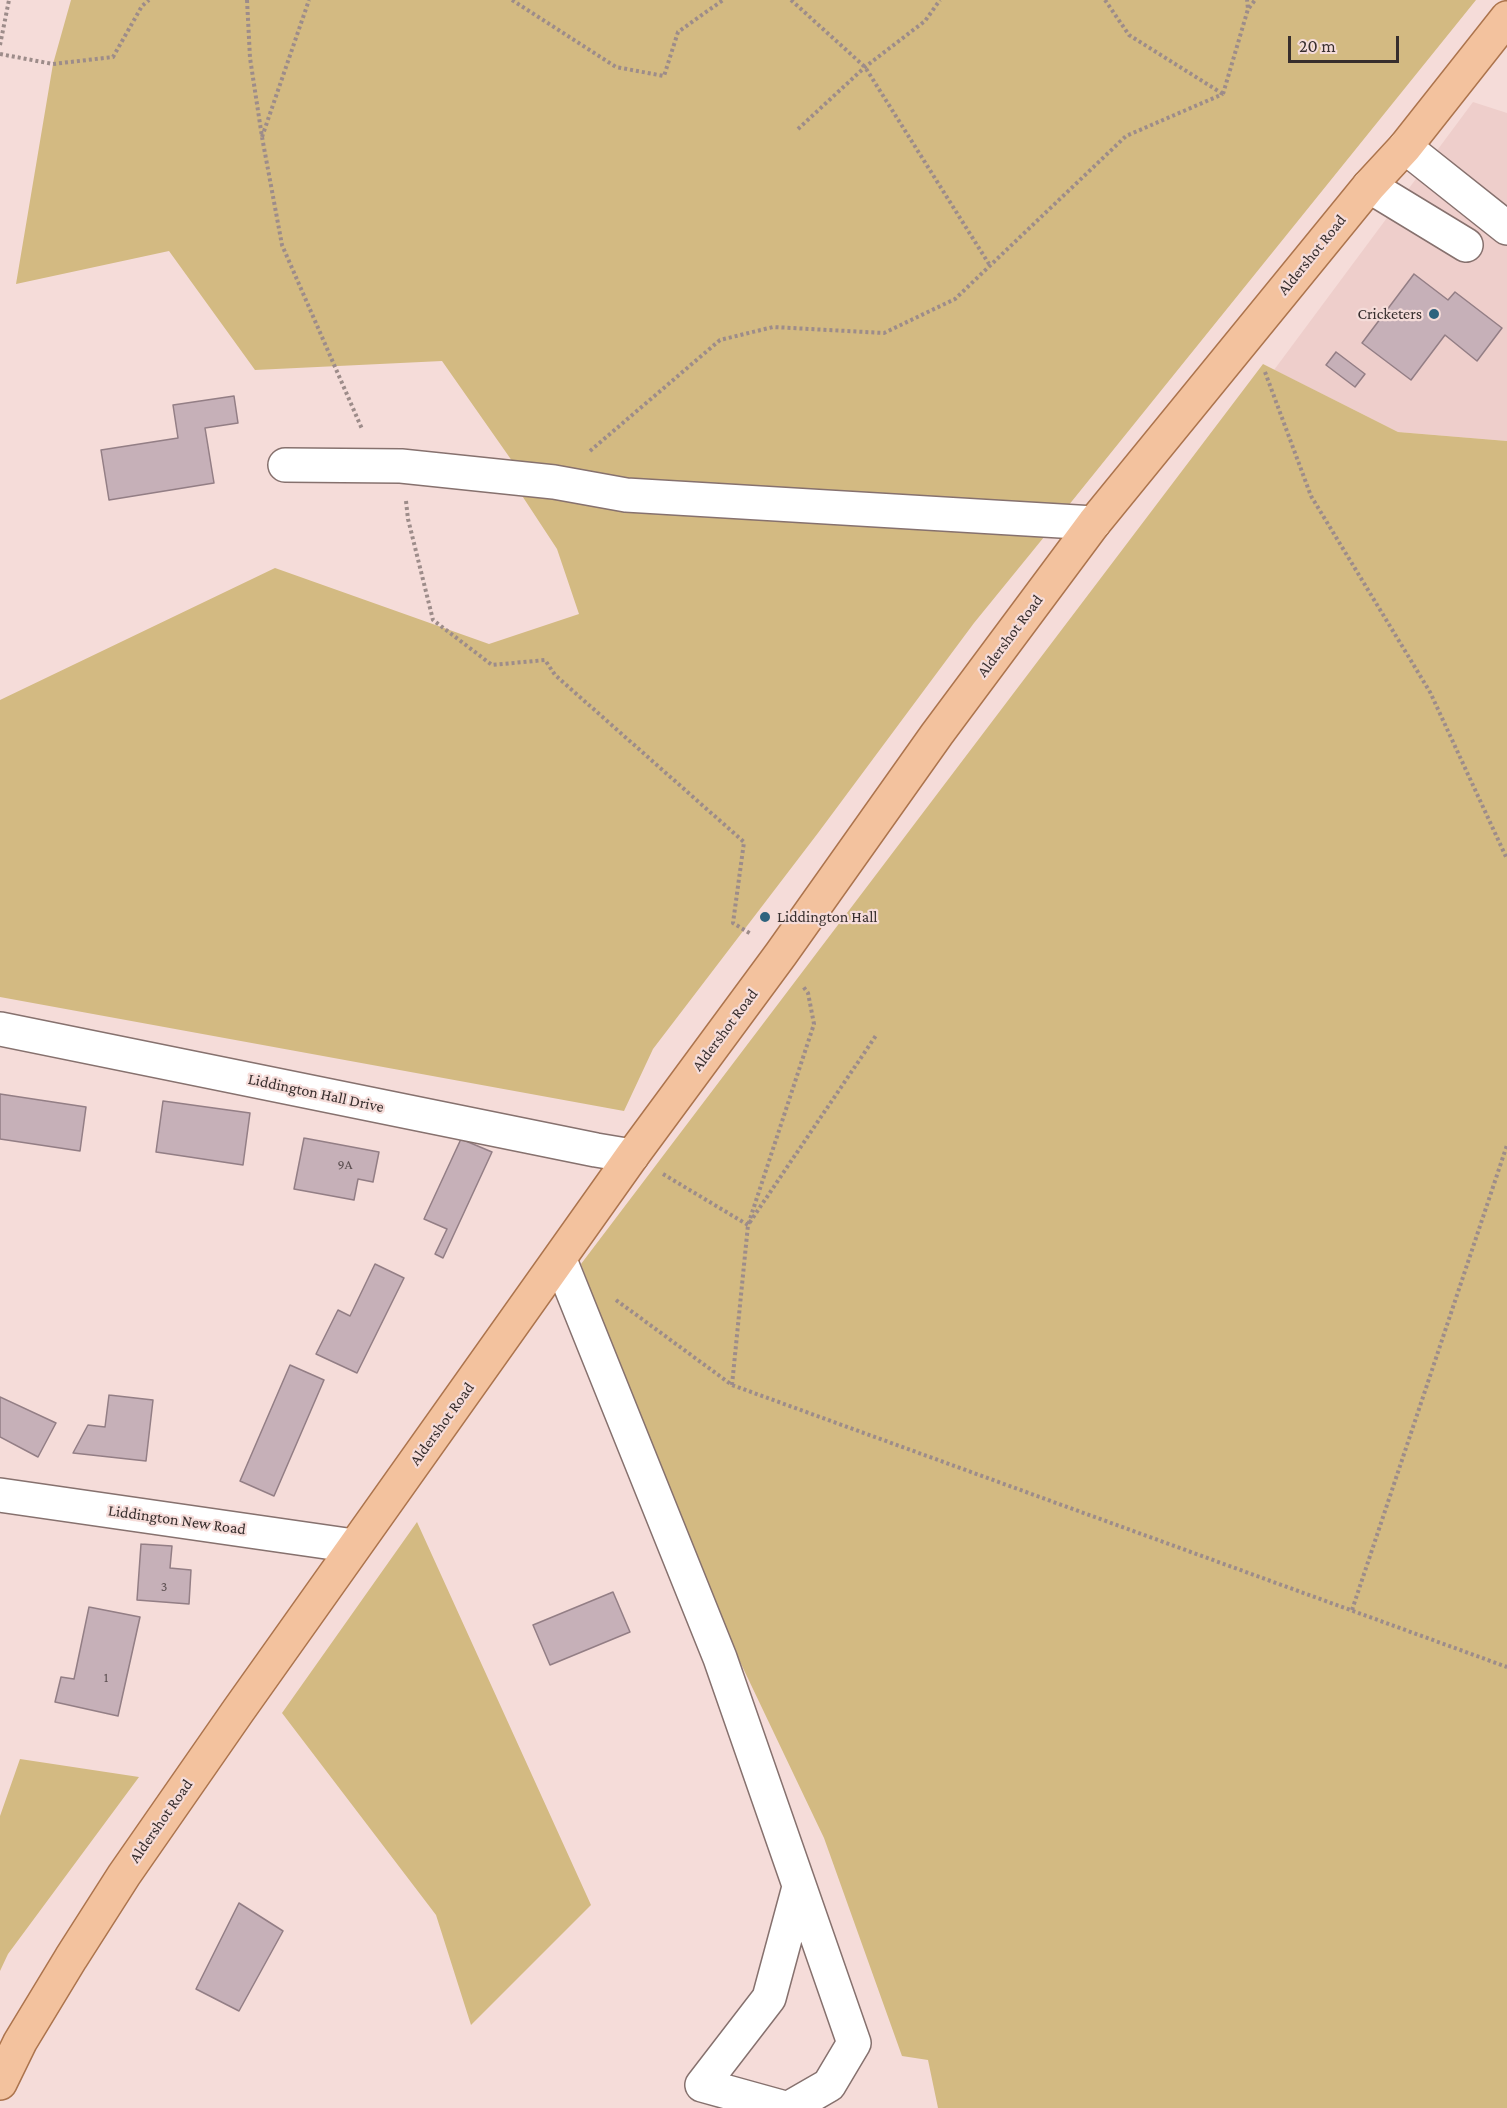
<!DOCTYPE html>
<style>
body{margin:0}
#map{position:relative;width:1507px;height:2108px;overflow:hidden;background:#f5dcd9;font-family:"Crimson Pro",serif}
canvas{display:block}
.scale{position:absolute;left:1288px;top:36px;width:111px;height:27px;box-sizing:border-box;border:3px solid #372e2d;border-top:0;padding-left:8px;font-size:18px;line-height:21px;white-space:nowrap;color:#372e2d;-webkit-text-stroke:4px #f5dcd9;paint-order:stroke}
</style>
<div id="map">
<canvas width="1507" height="2108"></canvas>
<div class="scale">20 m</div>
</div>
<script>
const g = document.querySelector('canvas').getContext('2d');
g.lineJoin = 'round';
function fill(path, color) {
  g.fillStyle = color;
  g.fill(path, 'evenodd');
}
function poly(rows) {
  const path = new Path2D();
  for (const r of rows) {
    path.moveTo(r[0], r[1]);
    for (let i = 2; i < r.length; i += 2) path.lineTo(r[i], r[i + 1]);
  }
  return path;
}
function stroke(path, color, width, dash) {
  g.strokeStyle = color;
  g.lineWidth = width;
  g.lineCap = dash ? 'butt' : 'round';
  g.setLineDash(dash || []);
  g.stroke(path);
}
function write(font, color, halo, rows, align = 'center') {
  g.font = font + ' "Crimson Pro",serif';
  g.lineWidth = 4.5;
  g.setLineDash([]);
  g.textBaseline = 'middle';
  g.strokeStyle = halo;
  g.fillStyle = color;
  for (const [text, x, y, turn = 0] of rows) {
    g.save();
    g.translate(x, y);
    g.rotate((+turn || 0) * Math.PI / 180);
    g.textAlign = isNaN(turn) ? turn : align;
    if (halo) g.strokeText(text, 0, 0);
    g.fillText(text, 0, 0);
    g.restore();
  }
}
fill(poly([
 [1473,102,1507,113,1507,441,1398,432,1274,370]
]), '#eececb');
fill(poly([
 [71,0,1476,0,1064,511,626,486,517,468,442,361,255,370,169,251,16,284,53,64],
 [1263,364,1398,432,1507,441,1507,2108,938,2108,928,2060,902,2056,824,1838,692,1561,581,1264],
 [517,488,1053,526,974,623,818,833,653,1049,624,1111,0,997,0,700,275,568,489,644,579,614,557,549],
 [417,1522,591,1905,471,2025,436,1915,282,1713],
 [20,1759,139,1777,8,1954,0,1971,0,1816]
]), '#d3ba82');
const building = poly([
 [1414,274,1448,300,1455,292,1502,328,1477,361,1445,335,1411,380,1362,343,1414,274],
 [1336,352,1365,374,1355,387,1326,365,1336,352],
 [234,396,238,423,205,428,214,483,109,500,101,450,178,438,173,405,234,396],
 [0,1094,86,1107,80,1151,0,1139,0,1094],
 [163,1101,250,1113,243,1165,156,1152,163,1101],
 [304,1138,379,1152,373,1182,358,1179,354,1200,294,1189,304,1138],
 [461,1139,492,1152,443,1258,435,1254,447,1229,424,1219,461,1139],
 [375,1264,404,1278,357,1373,316,1354,338,1310,350,1316,375,1264],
 [290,1365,324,1380,274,1496,240,1481,290,1365],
 [109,1395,153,1400,146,1461,73,1453,88,1425,105,1427,109,1395],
 [0,1397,56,1423,38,1457,0,1437,0,1397],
 [141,1544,172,1546,170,1568,191,1570,189,1604,137,1600,141,1544],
 [613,1592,630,1632,550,1665,533,1625,613,1592],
 [89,1607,140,1617,118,1716,55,1702,61,1677,74,1679,89,1607],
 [239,1903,283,1931,239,2011,196,1989,239,1903]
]);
fill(building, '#c6b0b8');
stroke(building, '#937e85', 1.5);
const minor = poly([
 [1405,147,1507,228],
 [1369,186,1466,245],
 [285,465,401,466,554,482,626,495,1094,523],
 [0,1029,596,1150,632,1156],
 [560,1260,720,1658,854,2043,829,2085,789,2108],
 [0,1495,354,1546],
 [785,2108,702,2085,769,1998,799,1887]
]);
const major = poly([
 [0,2083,20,2042,71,1958,124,1875,238,1711,632,1156,781,954,937,734,1094,523,1369,186,1405,147,1507,18]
]);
stroke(minor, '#86716e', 36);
stroke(major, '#ac744d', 36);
stroke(poly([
 [247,0,250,58,262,137,282,245,362,429],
 [512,0,616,67,664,76,678,32,723,0],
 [791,0,865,67,989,264],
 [1105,0,1129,35,1223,94],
 [1249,8,1255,0],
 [0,45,9,0],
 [0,54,53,64,113,57,142,6,149,0],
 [1223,94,1248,9,1247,0],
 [798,129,865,67,925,21,940,0],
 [262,137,309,0],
 [1265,372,1311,496,1430,692,1507,859],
 [590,451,720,340,773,327,884,333,955,299,1126,136,1223,94],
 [406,501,408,519,433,620,492,665,545,660,555,675,744,842,733,923,751,934],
 [663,1174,748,1225,877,1034],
 [616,1300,732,1385,1507,1667],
 [732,1385,748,1225,814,1024,808,993,802,985],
 [1352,1610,1507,1145]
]), '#9d8c8a', 4, [3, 3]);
stroke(minor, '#fff', 33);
stroke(major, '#f3c29e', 33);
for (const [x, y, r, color] of [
 [1434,314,6,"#2d637e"],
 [765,917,6,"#2d637e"]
]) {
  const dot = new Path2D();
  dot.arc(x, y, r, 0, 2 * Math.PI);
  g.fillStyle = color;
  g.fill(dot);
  stroke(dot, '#f5dcd9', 2);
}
write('14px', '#5b4e50', null, [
 ["9A",345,1165],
 ["3",164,1587],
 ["1",106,1678]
]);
write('16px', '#372e2d', '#f5dcd9', [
 ["Aldershot Road",1312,255,-51],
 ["Aldershot Road",1010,636,-53],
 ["Aldershot Road",725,1030,-53],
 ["Liddington Hall Drive",316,1093,12],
 ["Aldershot Road",442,1424,-54],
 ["Liddington New Road",177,1520,8],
 ["Aldershot Road",161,1821,-55]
]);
write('16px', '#372e2d', '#f5dcd9', [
 ["Cricketers",1422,314],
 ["Liddington Hall",777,917,"left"]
], 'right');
</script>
